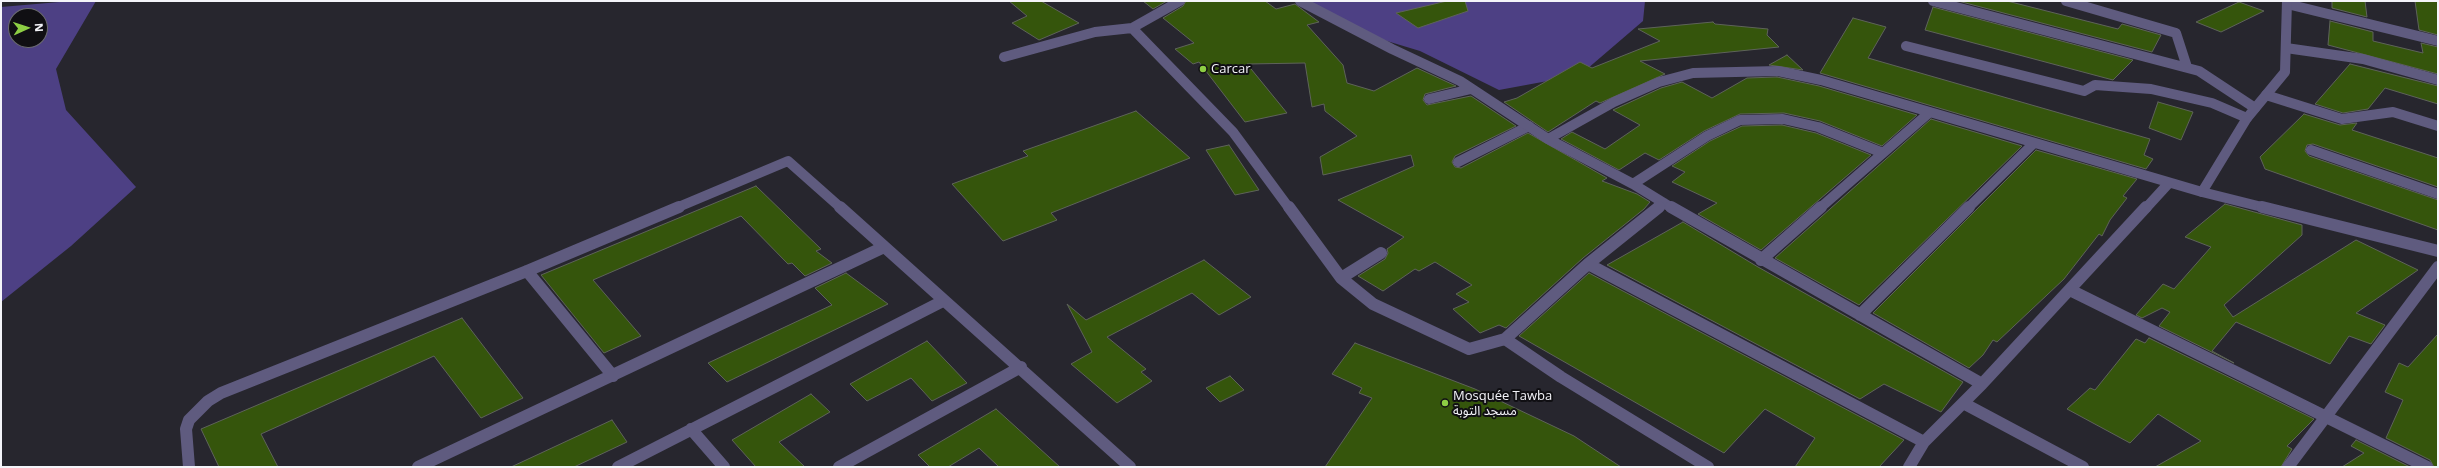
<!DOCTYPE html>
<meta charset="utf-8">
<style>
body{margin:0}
#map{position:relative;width:2439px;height:468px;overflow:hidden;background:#27262e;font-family:"Open Sans",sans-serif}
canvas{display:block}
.frame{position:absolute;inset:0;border:2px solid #f4f4f9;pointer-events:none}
.north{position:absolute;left:8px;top:8px;width:40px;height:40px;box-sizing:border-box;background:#100f13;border:1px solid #6b6b6f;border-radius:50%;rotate:87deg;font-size:11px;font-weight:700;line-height:16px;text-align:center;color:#f4f4f9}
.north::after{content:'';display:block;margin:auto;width:14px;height:18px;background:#8dce44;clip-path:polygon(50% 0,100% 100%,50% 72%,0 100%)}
</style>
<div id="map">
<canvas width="2439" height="468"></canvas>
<div class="frame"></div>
<div class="north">N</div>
</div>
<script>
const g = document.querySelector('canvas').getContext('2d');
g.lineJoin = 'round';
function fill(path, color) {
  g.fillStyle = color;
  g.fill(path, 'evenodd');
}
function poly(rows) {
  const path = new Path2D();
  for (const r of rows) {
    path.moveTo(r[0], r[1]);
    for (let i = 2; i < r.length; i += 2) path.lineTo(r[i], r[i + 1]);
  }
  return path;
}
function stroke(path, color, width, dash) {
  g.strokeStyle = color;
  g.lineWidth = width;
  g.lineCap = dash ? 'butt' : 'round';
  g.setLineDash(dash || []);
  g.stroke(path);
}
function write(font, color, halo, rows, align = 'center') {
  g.font = font + ' "Open Sans","Noto Sans Arabic",sans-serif';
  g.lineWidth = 4;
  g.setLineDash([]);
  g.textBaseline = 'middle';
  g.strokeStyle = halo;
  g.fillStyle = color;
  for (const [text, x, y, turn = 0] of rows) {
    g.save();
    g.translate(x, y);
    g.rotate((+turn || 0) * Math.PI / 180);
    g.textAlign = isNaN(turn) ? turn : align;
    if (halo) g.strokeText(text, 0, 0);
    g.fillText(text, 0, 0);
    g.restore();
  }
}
fill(poly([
 [71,1,96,1,56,69,66,110,136,187,71,246,1,302,1,7],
 [16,16,40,16,40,40,16,40],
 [1307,1,1645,1,1643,21,1580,75,1499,90,1420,51,1357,32]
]), '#4d4084');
const building = poly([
 [1009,1,1041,1,1079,23,1039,40,1012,23,1027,16,1009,1],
 [1143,1,1167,1,1153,9,1143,1],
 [1186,1,1265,1,1276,9,1295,4,1319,22,1307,25,1343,65,1347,83,1374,91,1417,68,1456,86,1425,94,1423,100,1427,105,1471,96,1516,126,1455,156,1452,162,1455,167,1461,168,1528,133,1607,178,1602,181,1637,194,1650,202,1644,209,1583,258,1506,328,1499,325,1480,333,1453,309,1469,302,1456,294,1472,285,1435,262,1419,271,1415,269,1383,291,1358,276,1385,259,1388,253,1387,249,1404,237,1338,200,1414,166,1411,155,1323,175,1320,157,1357,136,1325,111,1324,104,1312,107,1305,63,1247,64,1287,113,1245,122,1199,62,1193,64,1175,49,1194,43,1163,18,1183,6,1186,1],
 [1447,1,1465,1,1468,11,1418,28,1396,13,1447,1],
 [1958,1,2007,1,2118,29,2122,24,2161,35,2152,52,1958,1],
 [2332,1,2365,1,2367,17,2332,8,2332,1],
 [2415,1,2438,1,2438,35,2419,30,2415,1],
 [2239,2,2264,11,2221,32,2196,22,2239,2],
 [1933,7,2133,60,2113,80,1925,30,1933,7],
 [1853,18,1886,27,1868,58,2150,139,2144,155,2153,159,2146,169,1820,73,1853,18],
 [2330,21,2373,32,2373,41,2423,53,2421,43,2438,47,2438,74,2328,45,2330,21],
 [1713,22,1715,24,1768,29,1767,35,1779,47,1640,61,1665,74,1600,103,1596,101,1548,132,1504,102,1517,98,1580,62,1592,68,1660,41,1638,29,1713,22],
 [1787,55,1803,70,1769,65,1787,55],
 [2350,64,2438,86,2438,104,2385,88,2368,109,2343,113,2315,104,2350,64],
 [1777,77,1819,86,1917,115,1882,146,1820,121,1784,113,1740,114,1704,131,1659,160,1645,153,1619,170,1561,139,1572,132,1605,149,1640,125,1613,110,1661,88,1682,82,1712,98,1747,78,1777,77],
 [2158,102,2193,112,2181,140,2149,128,2158,102],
 [1136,111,1190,158,1051,213,1057,220,1003,241,952,184,1028,156,1023,151,1136,111],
 [2304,114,2340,125,2357,123,2352,130,2438,158,2438,187,2313,144,2307,145,2305,151,2309,156,2438,200,2438,230,2265,169,2260,157,2304,114],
 [1931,119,2022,146,1859,305,1775,258,1931,119],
 [1782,125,1816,133,1871,155,1761,250,1698,214,1717,203,1672,182,1685,172,1672,166,1710,141,1742,126,1782,125],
 [1229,145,1259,190,1235,195,1206,150,1229,145],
 [2036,150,2137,179,2123,196,2127,198,2110,220,2102,236,2099,234,2064,279,1997,342,1993,340,1983,355,1969,368,1873,313,2036,150],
 [756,186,821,249,816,251,832,263,805,276,792,263,788,264,741,216,593,280,641,336,604,353,541,275,756,186],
 [2225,204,2302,225,2302,235,2224,305,2233,317,2356,240,2418,270,2356,313,2385,325,2371,344,2349,336,2330,364,2236,322,2212,351,2234,363,2159,326,2170,312,2162,308,2142,318,2136,315,2163,284,2174,289,2211,247,2185,237,2225,204],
 [1683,222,1758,267,1963,382,1941,412,1884,384,1860,399,1607,265,1683,222],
 [1204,260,1251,297,1219,315,1192,293,1107,337,1146,369,1141,372,1152,381,1117,403,1071,364,1092,352,1067,304,1086,320,1204,260],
 [846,273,888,304,727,382,708,363,832,305,815,288,846,273],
 [1589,273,1904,440,1879,467,1795,467,1815,438,1765,409,1724,453,1519,336,1589,273],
 [462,318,523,398,481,418,434,356,261,434,278,467,219,467,201,429,462,318],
 [2438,334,2438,467,2434,467,2430,460,2386,438,2403,400,2385,392,2399,363,2408,367,2438,334],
 [2149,338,2314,419,2287,446,2292,449,2281,467,2155,467,2201,441,2158,414,2130,443,2067,409,2090,388,2095,390,2136,339,2145,343,2149,338],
 [927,341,967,383,932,401,911,378,867,401,850,384,927,341],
 [1355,343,1475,389,1574,436,1621,467,1325,467,1372,398,1359,393,1362,388,1332,374,1355,343],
 [1230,376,1244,390,1220,402,1206,388,1230,376],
 [811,394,830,412,779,442,805,467,756,467,732,440,811,394],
 [996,409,1060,467,999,467,979,448,948,467,930,467,918,455,996,409],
 [612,420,627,442,574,467,511,467,612,420],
 [2356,440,2410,467,2342,467,2364,453,2351,446,2356,440]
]);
fill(building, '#35550c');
stroke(building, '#5e635a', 1);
stroke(poly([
 [1458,162,1529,126]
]), '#5f5b7f', 10);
stroke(poly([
 [1180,1,1132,28,1233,132,1289,208],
 [1300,1,1392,49,1460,81,1548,139,1633,184,1672,208],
 [1933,1,2199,71,2255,108],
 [2066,1,2176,33,2187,67],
 [2287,4,2438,41],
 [1906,46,2084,91,2095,85,2151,89,2212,103,2247,118],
 [2286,48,2363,59,2438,80],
 [1004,57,1095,32,1132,28],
 [2266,95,2342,119,2393,112,2438,126],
 [1429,99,1471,89],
 [1548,139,1614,102,1659,82,1693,73,1778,71,1821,80,2202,192],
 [2311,150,2438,194],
 [1633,184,1707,136,1740,120,1783,119,1818,127,1883,153],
 [676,208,788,161,841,208],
 [1658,208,1664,203],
 [1820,208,1930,112],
 [1968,208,2034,143],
 [2146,208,2168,184]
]), '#5f5b7f', 10);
stroke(poly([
 [840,207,1130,467],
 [1289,207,1341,278,1373,304,1469,349,1505,339,1561,377,1708,467],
 [1671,207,1982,384],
 [1761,260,1821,207],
 [1588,264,1924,442],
 [527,271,613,376],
 [1341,278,1381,253],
 [2070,290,2427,467],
 [1860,315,1969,207],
 [1505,339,1588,264,1659,207],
 [1963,403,2083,467],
 [691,429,724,467],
 [189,467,186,429,189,420,208,401,221,393,527,271,679,207],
 [418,467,884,247],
 [618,467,943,301],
 [839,467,1021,367],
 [1909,467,1924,442,1982,384,2146,207],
 [2288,467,2438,267]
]), '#5f5b7f', 12);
stroke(poly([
 [2266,208,2202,192,2247,118,2285,72,2287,1]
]), '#5f5b7f', 10);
stroke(poly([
 [2262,207,2438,251]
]), '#5f5b7f', 12);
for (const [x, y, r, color] of [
 [1203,69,4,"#8dce44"],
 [1445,403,4,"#8dce44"]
]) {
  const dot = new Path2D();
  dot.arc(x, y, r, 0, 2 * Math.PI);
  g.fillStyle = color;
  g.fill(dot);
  stroke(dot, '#100f13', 1.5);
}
write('13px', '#f4f4f9', '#100f13', [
 ["Carcar",1211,69],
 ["Mosquée Tawba",1453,396],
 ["مسجد التوبة",1453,411]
], 'left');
</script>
